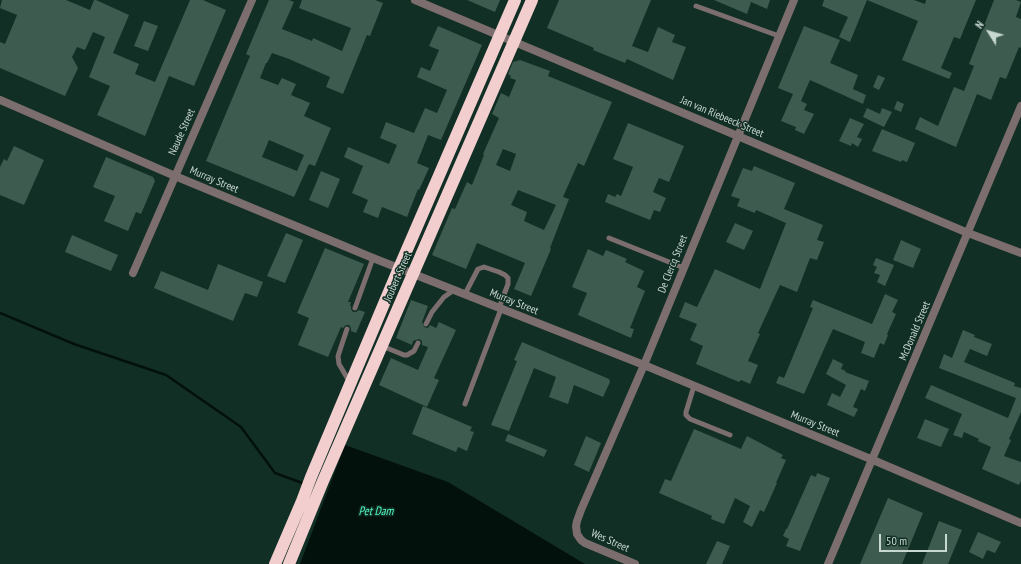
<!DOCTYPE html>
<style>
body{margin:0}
#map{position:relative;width:1021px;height:564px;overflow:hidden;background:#122f25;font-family:"PT Sans Narrow",sans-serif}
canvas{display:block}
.north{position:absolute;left:969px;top:12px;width:40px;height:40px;-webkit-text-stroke:3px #122f25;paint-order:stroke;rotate:307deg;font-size:11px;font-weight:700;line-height:16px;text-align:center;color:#c7d8d1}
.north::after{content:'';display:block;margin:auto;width:14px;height:18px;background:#c7d8d1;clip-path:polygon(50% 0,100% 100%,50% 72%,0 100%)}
.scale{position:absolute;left:879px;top:534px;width:68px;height:18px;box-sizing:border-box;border:2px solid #c7d8d1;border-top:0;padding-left:5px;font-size:12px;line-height:14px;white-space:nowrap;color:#c7d8d1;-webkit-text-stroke:3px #122f25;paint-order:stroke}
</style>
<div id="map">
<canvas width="1021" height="564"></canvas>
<div class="north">N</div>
<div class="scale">50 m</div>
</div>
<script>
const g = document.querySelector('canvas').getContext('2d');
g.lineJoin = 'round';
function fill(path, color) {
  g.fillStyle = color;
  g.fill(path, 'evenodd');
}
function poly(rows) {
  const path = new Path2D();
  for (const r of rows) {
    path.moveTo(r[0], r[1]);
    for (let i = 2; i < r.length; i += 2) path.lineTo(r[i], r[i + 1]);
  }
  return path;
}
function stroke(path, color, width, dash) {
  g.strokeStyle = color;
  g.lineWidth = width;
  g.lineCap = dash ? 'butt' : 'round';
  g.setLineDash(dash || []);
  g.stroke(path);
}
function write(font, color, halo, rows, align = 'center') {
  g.font = font + ' "PT Sans Narrow",sans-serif';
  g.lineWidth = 3;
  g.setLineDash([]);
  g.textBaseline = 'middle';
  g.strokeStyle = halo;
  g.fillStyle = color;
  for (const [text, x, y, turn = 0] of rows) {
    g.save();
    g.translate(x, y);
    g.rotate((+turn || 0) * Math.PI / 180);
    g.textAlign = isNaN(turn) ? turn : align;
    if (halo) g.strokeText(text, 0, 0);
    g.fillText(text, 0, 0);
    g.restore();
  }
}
fill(poly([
 [345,445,448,482,585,564,300,564]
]), '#03110c');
stroke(poly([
 [0,313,74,344,166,375,241,427,275,473,305,484]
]), '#03110c', 2.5);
fill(poly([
 [2,0,66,0,90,10,94,0,96,0,129,15,113,53,139,64,135,74,155,82,190,0,203,0,226,10,194,86,169,76,145,136,97,115,110,86,89,77,105,37,93,32,85,50,77,47,72,57,78,68,65,96,0,68,0,42,5,44,17,15,0,8],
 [269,0,289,0,294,2,282,29,312,41,313,38,342,51,351,28,299,8,302,0,375,0,383,3,370,36,367,35,343,94,326,87,330,77,289,59,272,53,267,63,266,63,260,78,278,85,282,78,296,84,291,95,310,103,304,116,331,128,315,166,309,164,294,197,206,161,250,56,246,54],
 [269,140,304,155,297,171,262,157],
 [467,0,500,0,495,12],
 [559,0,651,0,632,46,648,52,658,27,675,35,672,42,686,47,673,80,627,59,625,63,593,50,594,48,547,28],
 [714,0,770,0,767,9,751,2,747,14],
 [824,0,914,0,925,4,926,0,976,0,960,39,954,37,941,68,952,73,949,79,902,60,918,21,867,0,850,42,839,37,848,17,822,6],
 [994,0,1016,0,1021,2,1016,17,1021,19,1021,48,1019,47,1006,79,1000,77,991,100,977,94,956,147,915,129,920,117,938,126,954,87,964,91,974,66,969,64],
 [144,21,158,26,148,51,134,46],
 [438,26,482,45,441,140,428,135,417,163,429,168,419,190,418,189,407,217,382,207,378,218,363,212,368,200,352,193,363,166,344,157,348,147,389,164,397,145,380,138,386,122,414,133,425,108,437,113,447,90,417,77,421,67,430,71,439,50,429,46],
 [804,26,840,40,830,63,858,75,853,89,866,95,863,104,810,80,801,101,807,104,804,110,814,114,804,134,795,130,796,127,781,121,793,94,778,88],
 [520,60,550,71,548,76,612,102,584,166,578,163,563,197,569,199,550,248,551,249,531,296,514,289,525,263,477,243,466,269,432,255,452,208,455,209,467,182,472,185,484,155,483,154,499,118,492,114,501,93,509,97,516,80,510,78,511,76,508,74,513,62],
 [503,149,516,154,510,171,496,165],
 [518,190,556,205,544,230,524,221,527,212,511,205],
 [878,75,885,78,879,90,873,87],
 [897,101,904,104,901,112,894,109],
 [867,108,880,114,882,108,892,112,884,127,863,117],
 [850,118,864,124,857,137,862,139,858,147,852,143,851,146,839,141],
 [628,123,684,146,669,182,659,178,653,192,666,198,660,212,654,210,650,220,605,202,608,194,615,197,617,194,621,196,633,167,613,159],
 [882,129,915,143,907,162,902,160,901,162,872,151],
 [14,146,44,160,24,205,0,195,0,167,4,159,7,161],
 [106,157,153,177,155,181,141,214,136,212,128,231,104,221,115,196,93,187],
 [754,166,795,183,784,209,823,225,817,240,824,242,817,260,810,258,797,292,780,285,758,333,760,334,748,361,758,365,750,384,741,380,739,382,696,364,703,346,690,340,697,324,679,317,685,302,697,307,715,269,760,289,786,223,756,210,755,213,737,206,740,199,731,196,743,168,752,171],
 [321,171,340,179,328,208,309,200],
 [735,223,753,231,744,250,726,242],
 [286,233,303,240,285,283,267,276],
 [72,235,118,255,111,271,65,252],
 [901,240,921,249,913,268,893,260],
 [325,248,364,264,348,302,351,302,350,306,351,306,351,309,353,312,356,312,359,310,365,312,356,333,351,331,351,328,349,325,346,325,343,328,341,327,328,357,298,345,309,318,297,313],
 [588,249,603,256,606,250,627,259,625,262,644,271,637,287,645,291,630,328,634,329,631,338,578,315,587,293,572,287],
 [876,258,894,265,885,286,877,282,880,275,874,273,877,267,873,265],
 [218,264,263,282,257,297,245,293,233,321,154,288,161,271,208,290],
 [885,294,898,300,892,312,896,314,887,334,888,335,884,345,880,343,874,358,861,353,865,342,833,329,804,394,776,383,779,376,784,378,813,308,810,307,813,300,872,324],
 [411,300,428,306,422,322,424,327,428,328,430,325,436,328,439,322,456,330,434,378,439,380,427,407,379,385,391,358,418,370,428,347,422,345,422,341,419,339,413,341,412,345,396,338],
 [963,330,975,335,974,337,992,344,987,356,970,349,964,362,1015,383,1014,386,1021,388,1021,387,1021,412,1009,439,1011,440,1004,456,1021,462,1021,481,1019,485,982,469,991,447,978,441,979,439,964,432,962,438,953,435,962,414,925,398,931,385,1008,418,1016,398,939,368,944,354,952,358],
 [522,342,609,379,610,382,603,397,574,385,568,404,549,397,556,377,534,368,509,431,491,425,517,361,514,360],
 [833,359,843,364,841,369,846,371,845,372,869,381,865,391,861,389,853,407,858,409,854,417,827,405,832,393,840,397,846,385,826,374],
 [423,406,472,427,470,431,474,432,467,451,458,447,456,452,412,434],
 [925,419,949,429,941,447,917,438],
 [694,429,741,449,747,436,783,455,781,458,786,460,776,483,777,483,764,512,760,510,752,527,743,522,750,506,735,498,724,524,711,519,712,516,659,493,665,479,671,481],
 [508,434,547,450,544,457,505,441],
 [586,436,601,443,589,472,574,465],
 [817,473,830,478,800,551,786,546,789,539,783,536,786,529,787,529,811,475,816,477],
 [888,498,923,513,902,564,860,564],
 [939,521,962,530,948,564,922,564],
 [978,532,1001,542,995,553,987,550,983,559,969,552],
 [717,541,730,546,722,564,706,564]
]), '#3d5b4f');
stroke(poly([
 [696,6,779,36],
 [609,238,684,268],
 [465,294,478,269,484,267,499,272,505,275,508,278,508,284,499,308],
 [355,308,373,258],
 [426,324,432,312,444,297,454,290],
 [347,329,338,356,339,364,349,381],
 [382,346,404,355,407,355,414,351,418,343],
 [694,386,686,412,686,415,690,419,730,435],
 [465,404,501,309]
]), '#7c6e6e', 5);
stroke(poly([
 [415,0,968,233,1021,253],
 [0,100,175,176,373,258,644,365,873,460,1021,523],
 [133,273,252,0],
 [635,564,585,543,581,540,577,534,576,526,577,521,581,510,644,365,794,0],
 [828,564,1021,106]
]), '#7c6e6e', 8);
stroke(poly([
 [275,564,302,501,311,477,399,268,515,0],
 [289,564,323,481,532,0]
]), '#f2cecf', 12);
write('11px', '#c7d8d1', '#122f25', [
 ["Jan van Riebeeck Street",722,117,23],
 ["Naude Street",182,132,-66],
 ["Murray Street",214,180,23],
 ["De Clercq Street",673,264,-68],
 ["Joubert Street",398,277,-66],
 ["Murray Street",514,302,22],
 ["McDonald Street",915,331,-67],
 ["Murray Street",815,424,22],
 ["Wes Street",610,541,24]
]);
write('italic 12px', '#4ff4c1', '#122f25', [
 ["Pet Dam",376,512]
]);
</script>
